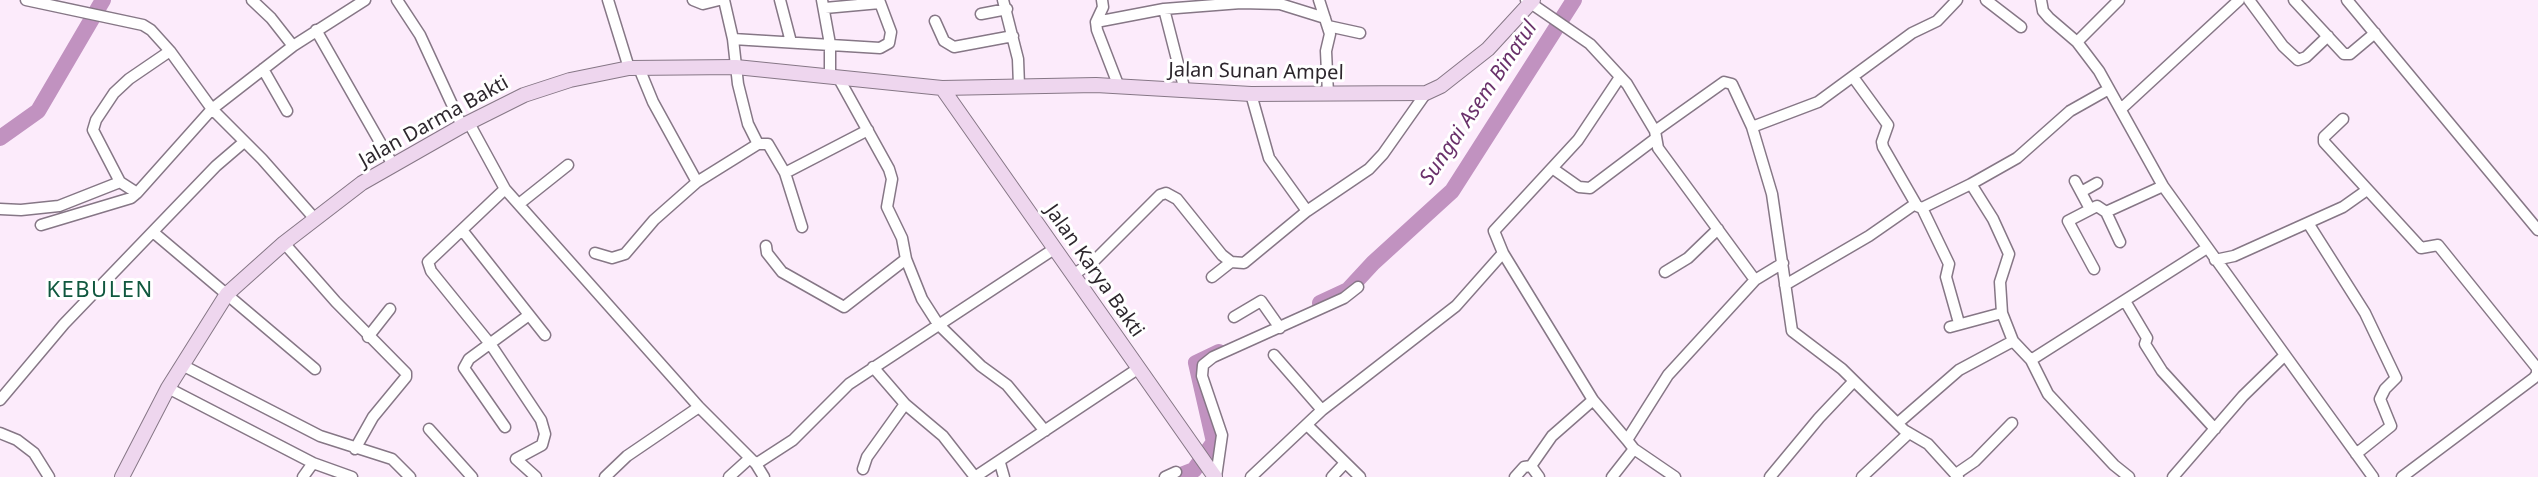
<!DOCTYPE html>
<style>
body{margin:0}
canvas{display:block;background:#fcebfb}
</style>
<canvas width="2538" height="477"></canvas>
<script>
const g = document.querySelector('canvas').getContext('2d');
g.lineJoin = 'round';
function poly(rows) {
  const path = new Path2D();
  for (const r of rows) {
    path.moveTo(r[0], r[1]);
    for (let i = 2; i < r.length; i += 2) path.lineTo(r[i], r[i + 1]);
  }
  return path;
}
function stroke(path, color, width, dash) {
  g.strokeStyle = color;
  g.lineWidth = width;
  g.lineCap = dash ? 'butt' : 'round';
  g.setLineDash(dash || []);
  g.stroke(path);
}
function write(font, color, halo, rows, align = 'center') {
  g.font = font + ' "Noto Sans",sans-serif';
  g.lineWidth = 6;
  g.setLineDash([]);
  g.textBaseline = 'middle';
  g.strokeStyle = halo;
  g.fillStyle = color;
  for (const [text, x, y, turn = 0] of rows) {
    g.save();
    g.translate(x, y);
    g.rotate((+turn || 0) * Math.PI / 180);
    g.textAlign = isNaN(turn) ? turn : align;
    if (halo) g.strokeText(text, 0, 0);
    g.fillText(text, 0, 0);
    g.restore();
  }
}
stroke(poly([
 [0,138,38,111,103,0],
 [1320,303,1348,290,1373,263,1452,191,1574,0],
 [1176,477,1194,470,1214,442,1196,363,1219,352]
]), '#c192c0', 16);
const street = poly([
 [26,0,143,25,151,30,170,51,212,109,262,159,315,219],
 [252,0,271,18,293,46],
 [397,0,420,35,462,126],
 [608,0,629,68],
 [693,0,703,4,719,0],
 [780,0,791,42],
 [822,0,830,44,830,76],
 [1003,0,1018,59,1019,86],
 [1102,0,1103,7,1096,22,1097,30,1119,87],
 [1319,0,1330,34,1326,51,1328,94],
 [1526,0,1590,44,1627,84,1655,131,1724,82,1732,84,1752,127,1772,194,1792,331,1842,369,1904,430,1928,444,1958,477],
 [1986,0,2021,27],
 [2041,0,2043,11,2049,18,2077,42,2099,71,2163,186,2373,477],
 [2249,0,2283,46,2298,60,2306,57,2328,36],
 [2294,0,2344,54,2350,54,2375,33],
 [2347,0,2538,230],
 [825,8,880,3],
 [1164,9,1185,91],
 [981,14,1007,9],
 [935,21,944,41,954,47,1013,36],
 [1096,22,1164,9,1241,3,1280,4,1325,18],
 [1328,26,1360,33],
 [316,30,393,165],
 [733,39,880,48,889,43,891,32,879,0],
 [2077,42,2119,0],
 [263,69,287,111],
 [838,77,889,169,892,179,887,207,902,238,906,259,922,299,938,324,981,366,1007,385,1045,431],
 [1853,77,1888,125,1882,142,1883,147,1917,206,1922,208,1971,184],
 [2109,89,2070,111,2017,158,1971,184,1993,219,2009,254,2000,282,2002,313,2013,341,2031,360,2048,394,2114,465,2129,477],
 [1251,94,1269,158,1307,211],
 [2121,109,2239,0],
 [2343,119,2324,137,2324,142,2421,248,2438,245,2537,368,2537,374,2534,378,2402,477],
 [469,123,505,189,699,407,756,464],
 [1752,127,1818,102,1912,33,1937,21,1957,0],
 [1655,131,1658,148,1755,280,1668,375,1627,440,1634,449,1675,477],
 [758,144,768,144,785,173,802,227],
 [1552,168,1579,187,1590,188,1655,139],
 [785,173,868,130],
 [2075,181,2090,209],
 [120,182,93,130,96,120,114,93,129,79,170,51],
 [697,182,758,144,748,124,738,84,733,39,724,0],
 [505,189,428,262,431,271,491,345,541,420,545,434,542,445,516,459,536,477],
 [2081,192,2097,183],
 [519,204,568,165],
 [1922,208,1949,264,1946,277,1959,323],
 [0,209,21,210,59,206,120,182,137,193,212,109,293,46,365,0],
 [2308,223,2365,313,2396,378,2385,389,2380,399,2391,426,2356,454],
 [41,225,131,198,137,193],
 [462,230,545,335],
 [153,232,315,369],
 [2120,242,2106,212,2163,186],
 [284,243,336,302,406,373,406,377,373,417,355,449],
 [766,246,767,253,782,272,844,307,906,259],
 [595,253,612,258,625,254,654,220,697,182,653,102,639,68],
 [1503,253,1593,400,1627,440],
 [2215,260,2234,256,2343,207,2367,190],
 [2094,269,2068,221,2097,206,2106,212],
 [1665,272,1688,258,1718,229],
 [1073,275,1095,260,1160,195,1166,193,1177,199,1222,255,1231,262,1244,263,1307,211,1369,169,1383,154,1426,93],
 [1212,277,1231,262],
 [1755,280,1783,263],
 [1785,285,1869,236,1915,204],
 [2125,301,2147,338,2145,344,2162,371,2215,429],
 [1234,317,1261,301,1280,328],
 [1950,327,2002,313],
 [368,337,390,309],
 [1274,355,1322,410],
 [2031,360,2207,248],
 [182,365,320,436,392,459,410,477],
 [873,367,905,404,943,436,975,477,1139,368],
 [168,388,313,463,352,477],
 [0,400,64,324,216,166,244,142],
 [1898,423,1959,370,2013,341],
 [1307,425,1360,477],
 [505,427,464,368,469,359,529,315],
 [429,429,472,477],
 [0,433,17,440,34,453,49,477],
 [1000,463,1004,477],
 [1531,466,1552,436,1593,400],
 [863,469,867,457,905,404],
 [1956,474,1975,461,2012,423],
 [303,477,313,463],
 [605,477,627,456,699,407],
 [729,477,750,458],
 [764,477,756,464,793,440,849,384,1054,249],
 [1165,477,1176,472],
 [1216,477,1222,435,1202,376,1203,365,1213,357,1344,298,1358,287],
 [1251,477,1322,410,1456,306,1503,253,1494,231,1578,140,1620,77],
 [1332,477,1344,464],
 [1515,477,1524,467,1531,466,1539,477],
 [1612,477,1634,449],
 [1770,477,1819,418,1854,381],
 [1862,477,1909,433],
 [2173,477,2243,396,2284,356]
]);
const secondary = poly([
 [942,88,1215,477],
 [122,477,168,388,227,294,284,243,362,183,462,126,524,95,570,80,629,68,736,67,942,88,1096,85,1251,94,1426,93,1441,86,1488,49,1533,0]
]);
stroke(street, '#867786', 13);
stroke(secondary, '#867786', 16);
stroke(street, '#fff', 10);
stroke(secondary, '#eed6ee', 14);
write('20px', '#2d272d', '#fff', [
 ["Jalan Sunan Ampel",1256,72,1],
 ["Jalan Darma Bakti",434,122,-29],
 ["Jalan Karya Bakti",1094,271,55]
]);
write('italic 21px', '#6a316b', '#fff', [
 ["Sungai Asem Binatul",1479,103,-56]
]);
g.letterSpacing = '1.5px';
write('22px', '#10583f', '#fff', [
 ["KEBULEN",100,291]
]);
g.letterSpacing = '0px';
</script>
